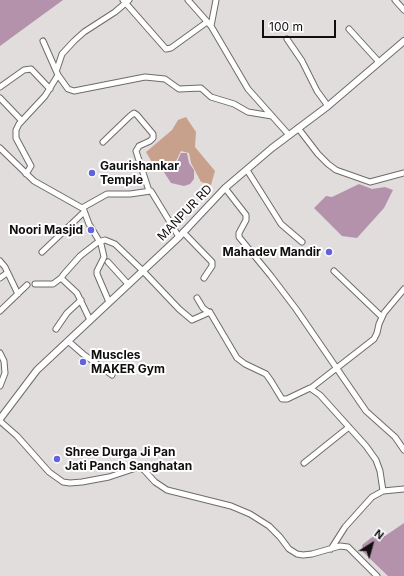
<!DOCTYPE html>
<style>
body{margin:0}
#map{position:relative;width:404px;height:576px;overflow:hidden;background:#e2dddd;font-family:Inter,sans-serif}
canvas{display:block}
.north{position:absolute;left:352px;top:524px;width:40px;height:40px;-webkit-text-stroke:3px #fff;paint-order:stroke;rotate:37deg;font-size:11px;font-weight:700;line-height:16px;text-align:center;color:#100e0e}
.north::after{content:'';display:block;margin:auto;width:14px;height:18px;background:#100e0e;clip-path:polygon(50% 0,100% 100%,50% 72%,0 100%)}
.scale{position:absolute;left:262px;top:20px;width:74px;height:18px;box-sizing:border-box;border:2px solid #100e0e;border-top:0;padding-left:5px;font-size:12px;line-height:14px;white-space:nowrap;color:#100e0e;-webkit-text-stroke:3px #fff;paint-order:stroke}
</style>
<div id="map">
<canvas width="404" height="576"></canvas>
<div class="north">N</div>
<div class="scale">100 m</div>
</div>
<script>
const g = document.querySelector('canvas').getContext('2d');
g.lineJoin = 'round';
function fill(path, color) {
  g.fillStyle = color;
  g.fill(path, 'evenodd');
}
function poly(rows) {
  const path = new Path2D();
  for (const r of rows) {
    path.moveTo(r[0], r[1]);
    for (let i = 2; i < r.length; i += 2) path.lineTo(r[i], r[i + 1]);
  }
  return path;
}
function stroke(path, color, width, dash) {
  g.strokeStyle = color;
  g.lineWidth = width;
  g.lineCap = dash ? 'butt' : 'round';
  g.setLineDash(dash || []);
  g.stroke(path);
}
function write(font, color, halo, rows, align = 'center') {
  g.font = font + ' Inter,sans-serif';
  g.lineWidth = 4;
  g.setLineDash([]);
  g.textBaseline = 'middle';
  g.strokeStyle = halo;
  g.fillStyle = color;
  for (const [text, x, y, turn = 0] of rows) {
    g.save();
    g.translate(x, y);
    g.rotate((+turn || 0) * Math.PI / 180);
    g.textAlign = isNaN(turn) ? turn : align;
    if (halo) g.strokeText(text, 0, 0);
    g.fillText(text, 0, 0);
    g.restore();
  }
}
fill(poly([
 [186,117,196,132,195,147,215,171,211,185,201,182,191,163,189,153,181,151,176,161,157,171,146,152,172,130,178,120]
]), '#c7a18c');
fill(poly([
 [0,0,63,0,0,46],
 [181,153,187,153,189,163,194,170,194,179,190,184,184,186,171,183,162,169,177,162],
 [359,184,372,189,385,187,393,190,384,208,357,238,342,236,314,208,326,196,332,197],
 [404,523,404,576,388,576,363,552,362,545,376,534,385,536]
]), '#b492ab');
const minor = poly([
 [123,0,166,49,171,48,207,22],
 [188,0,211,26,248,89,289,135],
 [395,0,404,10],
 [211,26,216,0],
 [349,29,379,62],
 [287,39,302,61,317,91,328,106],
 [57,69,62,54,74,41,84,32,115,12,129,0],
 [58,75,68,89,74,91,145,77,165,79,179,89,201,88,211,97,234,104,248,112,272,116],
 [0,87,24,70,31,69,50,89],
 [0,98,22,121],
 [298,128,318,154,328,164,336,170,370,182,404,173],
 [103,142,130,116,134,113,137,115,153,134,153,138,150,141,139,146,136,151,149,191],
 [0,148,34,181,82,208,107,194,130,194,151,191,179,237],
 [247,170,281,224,302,242],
 [26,174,31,166,16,138,16,130,19,124,45,96,58,75,43,41],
 [225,188,246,215,246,220,239,233,239,237,271,276,296,309,366,411,395,437,404,450],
 [83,208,89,224,101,244,104,257,97,271,97,274,109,302],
 [183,232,212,262,212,266,204,278],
 [42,252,84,212],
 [0,261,5,267,18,294],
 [108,262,128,284],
 [334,271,382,317],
 [0,278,7,273],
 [61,278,77,293,90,320],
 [35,284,53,284,61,278,64,274,80,256,98,242,105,240,115,244,142,270,179,309,192,320,210,312],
 [197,298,203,308,211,314,237,358,245,364,266,374,271,381,282,399,287,399,310,388,320,395,366,446,376,460,380,471,383,491],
 [0,311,27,285],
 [56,329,67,313,81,300],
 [68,341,83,354,112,375],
 [0,353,4,361,5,373,0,386],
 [311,388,374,339,377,333,379,324,384,313,404,289],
 [0,421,17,436,49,472,63,482,70,483,82,482,109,477,139,467,144,470,155,482,167,490,231,506,250,514,269,526,280,537,289,549,297,554,303,555,312,554,340,546,348,547,377,576],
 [304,463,349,427],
 [331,549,345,527,372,497,383,491,404,489]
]);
const major = poly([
 [0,419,37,370,179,237,225,188,272,148,328,106,404,41]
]);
stroke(minor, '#6f6b6b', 7);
stroke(major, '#6f6b6b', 8);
stroke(minor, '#fff', 5);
stroke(major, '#fff', 6);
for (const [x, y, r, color] of [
 [92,173,4,"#6263db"],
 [91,230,4,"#6263db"],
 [329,252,4,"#6263db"],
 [83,362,4,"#6263db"],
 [57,459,4,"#6263db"]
]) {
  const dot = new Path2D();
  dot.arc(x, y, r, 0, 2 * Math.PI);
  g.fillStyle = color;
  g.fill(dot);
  stroke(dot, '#fff', 1.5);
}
write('bold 12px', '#100e0e', '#fff', [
 ["Gaurishankar",100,166],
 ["Temple",100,180],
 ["Noori Masjid",83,230,"right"],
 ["Mahadev Mandir",321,252,"right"],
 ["Muscles",91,355],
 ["MAKER Gym",91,369],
 ["Shree Durga Ji Pan",65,452],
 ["Jati Panch Sanghatan",65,466]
], 'left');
write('12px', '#100e0e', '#fff', [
 ["MANPUR RD",185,213,-46]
]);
</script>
